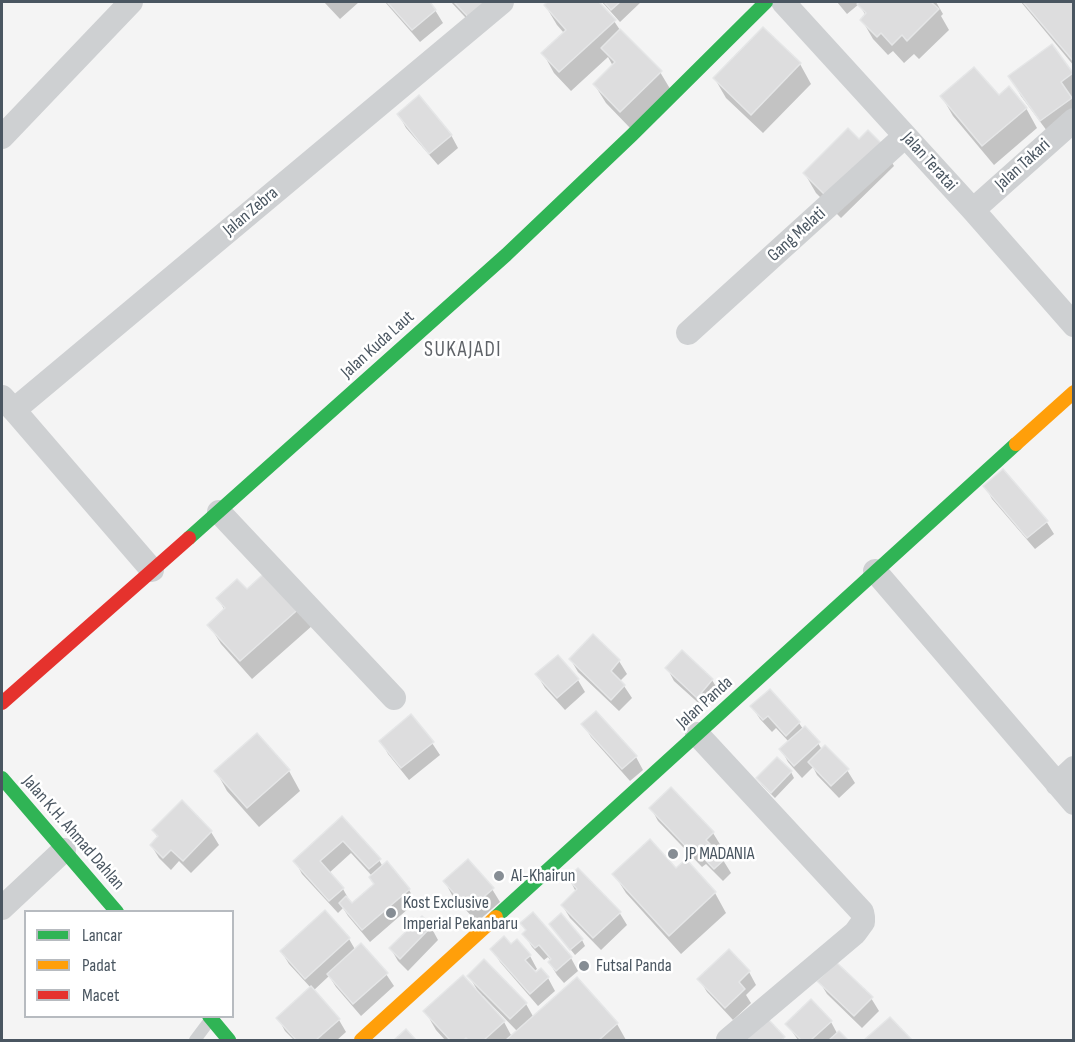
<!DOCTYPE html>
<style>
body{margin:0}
#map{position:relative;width:1075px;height:1042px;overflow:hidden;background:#f4f4f4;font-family:"Sofia Sans Condensed",sans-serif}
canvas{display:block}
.frame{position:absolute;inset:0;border:3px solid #4a5661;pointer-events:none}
.legend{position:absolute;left:24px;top:910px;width:210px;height:108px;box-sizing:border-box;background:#fff;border:2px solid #b7bbc0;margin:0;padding:8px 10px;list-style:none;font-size:18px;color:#4a5661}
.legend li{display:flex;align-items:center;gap:12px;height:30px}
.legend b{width:30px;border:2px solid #b7bbc0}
</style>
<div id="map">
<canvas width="1075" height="1042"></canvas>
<div class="frame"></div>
<ul class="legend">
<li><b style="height:8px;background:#30b455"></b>Lancar</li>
<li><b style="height:8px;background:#ff9f0a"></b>Padat</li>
<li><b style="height:8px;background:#e5322d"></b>Macet</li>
</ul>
</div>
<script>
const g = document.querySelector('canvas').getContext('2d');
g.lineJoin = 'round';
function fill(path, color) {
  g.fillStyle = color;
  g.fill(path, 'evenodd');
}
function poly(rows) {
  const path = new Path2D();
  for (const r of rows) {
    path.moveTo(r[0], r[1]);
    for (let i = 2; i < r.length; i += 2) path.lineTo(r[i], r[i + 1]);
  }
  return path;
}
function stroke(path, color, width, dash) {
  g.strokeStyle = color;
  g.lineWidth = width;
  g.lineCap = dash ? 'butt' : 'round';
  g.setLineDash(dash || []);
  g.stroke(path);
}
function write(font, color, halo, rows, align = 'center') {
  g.font = font + ' "Sofia Sans Condensed",sans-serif';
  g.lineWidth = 5;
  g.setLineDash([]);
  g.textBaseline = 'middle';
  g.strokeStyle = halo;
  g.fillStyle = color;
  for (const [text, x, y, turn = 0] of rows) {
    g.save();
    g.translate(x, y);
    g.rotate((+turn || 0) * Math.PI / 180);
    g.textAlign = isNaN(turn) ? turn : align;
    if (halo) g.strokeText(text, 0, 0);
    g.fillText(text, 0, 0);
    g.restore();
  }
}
fill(poly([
 [324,2,359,2,340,19],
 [385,2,428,2,435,10,443,23,420,42],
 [451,2,496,2,479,32],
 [550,2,597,2,614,21,620,30,660,72,672,92,632,130,606,103,594,84,613,66,608,57,571,91,554,73,543,53,564,33,557,25,545,5],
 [602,2,641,2,620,22],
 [837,2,859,2,860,4,862,2,936,2,943,14,941,16,949,30,919,59,914,54,904,63,893,51,888,55,873,39,862,20,866,16,859,4,847,14],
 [1021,2,1070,2,1074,6,1074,66],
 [763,29,800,64,811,84,763,133,726,98,715,79],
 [1052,46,1074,77,1074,100,1072,101,1074,104,1074,124,1053,139,1021,96,1010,76],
 [942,97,1026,108,1037,128,994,165,953,116],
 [399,115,451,135,458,148,438,165,406,128],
 [859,141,883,147,894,166,841,218,816,193,805,174],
 [985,486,1046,521,1054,534,1035,549,992,499],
 [247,591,301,606,313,625,252,679,221,644,209,625,225,611,218,598],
 [593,636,619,661,627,674,620,681,624,686,632,698,619,711,578,672,571,660],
 [682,652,712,680,720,693,705,709,674,681,667,668],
 [537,675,578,680,585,692,565,710,545,688],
 [770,691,799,723,803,729,818,743,822,750,847,770,855,783,839,798,817,775,813,767,802,778,788,762,781,749,789,742,776,728,772,732,760,719,752,707],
 [583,724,636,757,643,770,630,781,591,737],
 [381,741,432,743,440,755,409,780,388,754],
 [216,771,289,771,300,791,259,827,227,791],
 [791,772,794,778,775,798,762,785,758,779],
 [671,789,713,833,721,846,715,851,723,860,731,873,723,881,706,864,702,867,658,821,651,808],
 [182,803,211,832,219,845,191,873,179,861,171,870,159,858,151,845,158,838,154,831],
 [342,818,379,860,383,867,409,890,416,902,370,942,348,916,343,908,338,913,302,874,295,861],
 [351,853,372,876,375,885,352,905,343,889,329,873],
 [686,861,715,893,726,913,681,954,626,893,614,874,676,870],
 [569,878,619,912,627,925,601,950,570,918,562,905,576,892],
 [445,882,492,889,500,902,477,922,452,895],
 [422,918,431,927,438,940,408,971,398,961,391,949],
 [522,923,571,958,578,971,564,983,557,975,549,962,551,961,548,957,544,960,532,947,524,934,527,932],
 [551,925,582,940,585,946,575,955],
 [349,939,356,951,386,974,394,986,361,1016,336,987,329,976,313,991,339,1020,346,1032,337,1040,294,1040,285,1031,278,1018,311,988,289,964,281,951],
 [511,947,530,956,537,969,533,972,535,974,541,970,548,978,555,991,538,1006,500,962,492,949],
 [484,961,526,1004,534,1018,577,979,617,1024,626,1040,445,1040,436,1030,425,1011,479,993,469,976],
 [483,996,518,1032,512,1037,504,1022,481,997],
 [749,972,756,985,746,995,751,1003,733,1020,707,992,699,979],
 [819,981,871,998,879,1011,862,1028,827,994],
 [890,1019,910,1040,866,1040],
 [768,1021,785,1040,750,1040,749,1038],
 [831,1022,838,1035,839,1033,846,1040,798,1040,787,1024]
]), '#0003');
const building = poly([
 [387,2,430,2,436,10,412,30,387,2],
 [454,2,492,2,471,20,454,2],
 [547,2,599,2,616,20,559,72,541,53,566,30,544,5,547,2],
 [604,2,620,2,611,10,604,2],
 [860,2,931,2,939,9,907,41,902,35,892,45,881,33,877,37,860,20,866,13,857,4,860,2],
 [1023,2,1072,2,1074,4,1074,62,1023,2],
 [763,27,801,63,751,115,713,78,763,27],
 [620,29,662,71,620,112,593,84,615,62,601,48,620,29],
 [1052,44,1073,73,1061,82,1072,98,1040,121,1008,76,1052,44],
 [974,67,999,95,1009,86,1027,108,982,146,940,96,974,67],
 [419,95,452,135,429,154,397,114,419,95],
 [848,128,859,139,868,130,884,146,829,199,803,173,848,128],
 [1003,469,1048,521,1027,538,983,486,1003,469],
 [270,568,303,605,240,661,207,625,225,608,216,598,237,579,247,589,270,568],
 [593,634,620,660,611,671,625,685,611,700,569,659,593,634],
 [682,650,713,679,697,698,665,668,682,650],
 [558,655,579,679,557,698,535,674,558,655],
 [770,689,800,722,786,736,768,716,763,720,750,706,770,689],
 [596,711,637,756,622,769,581,724,596,711],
 [411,714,434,742,401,768,379,741,411,714],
 [805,726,820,742,794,766,779,749,805,726],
 [257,733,290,770,247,808,214,771,257,733],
 [825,745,849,769,831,786,808,762,825,745],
 [777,757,792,771,771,793,756,778,777,757],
 [671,787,714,832,706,840,725,859,714,869,698,852,694,855,649,808,671,787],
 [182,800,212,831,183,861,171,850,163,858,150,845,158,836,152,830,182,800],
 [342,816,381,859,369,869,343,841,320,861,344,888,329,901,293,861,342,816],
 [650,839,676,868,686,859,716,892,669,936,612,874,650,839],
 [468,859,494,888,469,910,443,881,468,859],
 [387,861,410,889,362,930,339,903,346,896,352,903,374,884,369,877,387,861],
 [578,868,621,912,593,938,561,905,577,889,567,878,578,868],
 [325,910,350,938,305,979,280,951,325,910],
 [533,912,572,957,556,971,548,962,551,959,539,945,535,948,522,934,526,930,520,923,533,912],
 [561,913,583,939,570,950,549,924,561,913],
 [422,916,432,926,400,959,389,948,422,916],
 [504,936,511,944,517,939,531,955,525,960,536,972,541,968,549,977,530,994,490,949,504,936],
 [361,943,388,973,353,1004,327,974,361,943],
 [729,949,750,971,739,982,745,989,725,1008,697,979,729,949],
 [484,959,527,1003,510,1019,467,976,484,959],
 [836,962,873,997,854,1016,817,981,836,962],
 [463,975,505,1021,484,1040,468,1040,466,1038,463,1040,450,1040,423,1011,463,975],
 [577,977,618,1023,599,1040,506,1040,577,977],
 [311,986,340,1019,316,1040,296,1040,276,1018,311,986],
 [811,999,832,1021,811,1040,801,1040,785,1024,811,999],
 [890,1017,912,1040,864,1040,890,1017],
 [768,1019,785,1037,781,1040,749,1040,747,1038,768,1019],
 [406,1029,416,1040,394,1040,406,1029],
 [839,1031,848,1040,829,1040,839,1031]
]);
fill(building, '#ddddde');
stroke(building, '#e5e6e7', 1.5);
stroke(poly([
 [195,1040,210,1020]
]), '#ced0d2', 12);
stroke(poly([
 [783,2,973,210,1074,325],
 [2,137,131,2],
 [973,210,1074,120],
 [688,333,905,136],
 [2,397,14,410,502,2],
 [14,410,152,570],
 [219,512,394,698],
 [875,571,1074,803],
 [697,734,862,912,863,917,863,922,855,933,728,1040],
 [1057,784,1074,768],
 [2,908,64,850]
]), '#ced0d2', 24);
stroke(poly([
 [189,538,506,255,632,135,766,2],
 [2,778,117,912],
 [496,917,1016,444],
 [209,1016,229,1040]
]), '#30b455', 14);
stroke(poly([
 [1016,444,1074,392],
 [361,1040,496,917]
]), '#ff9f0a', 14);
stroke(poly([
 [2,703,189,538]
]), '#e5322d', 14);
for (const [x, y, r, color] of [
 [673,854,6,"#868d94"],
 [499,876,6,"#868d94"],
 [391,913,6,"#868d94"],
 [584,966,6,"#868d94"]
]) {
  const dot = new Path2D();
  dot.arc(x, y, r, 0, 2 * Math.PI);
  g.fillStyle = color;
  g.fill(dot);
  stroke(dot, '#fff', 2);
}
write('18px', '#4a5661', '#fff', [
 ["Jalan Teratai",929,162,48],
 ["Jalan Takari",1023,165,-42],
 ["Jalan Zebra",251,212,-40],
 ["Gang Melati",797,235,-42],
 ["Jalan Kuda Laut",378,345,-42],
 ["Jalan Panda",705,703,-42],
 ["Jalan K.H. Ahmad Dahlan",73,833,49]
]);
write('18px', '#4a5661', '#fff', [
 ["JP MADANIA",685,854],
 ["Al-Khairun",511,876],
 ["Kost Exclusive",403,903],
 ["Imperial Pekanbaru",403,924],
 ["Futsal Panda",596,966]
], 'left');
g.letterSpacing = '1.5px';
write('21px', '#5f6368', '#fff', [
 ["SUKAJADI",463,351]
]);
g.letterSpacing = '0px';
</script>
